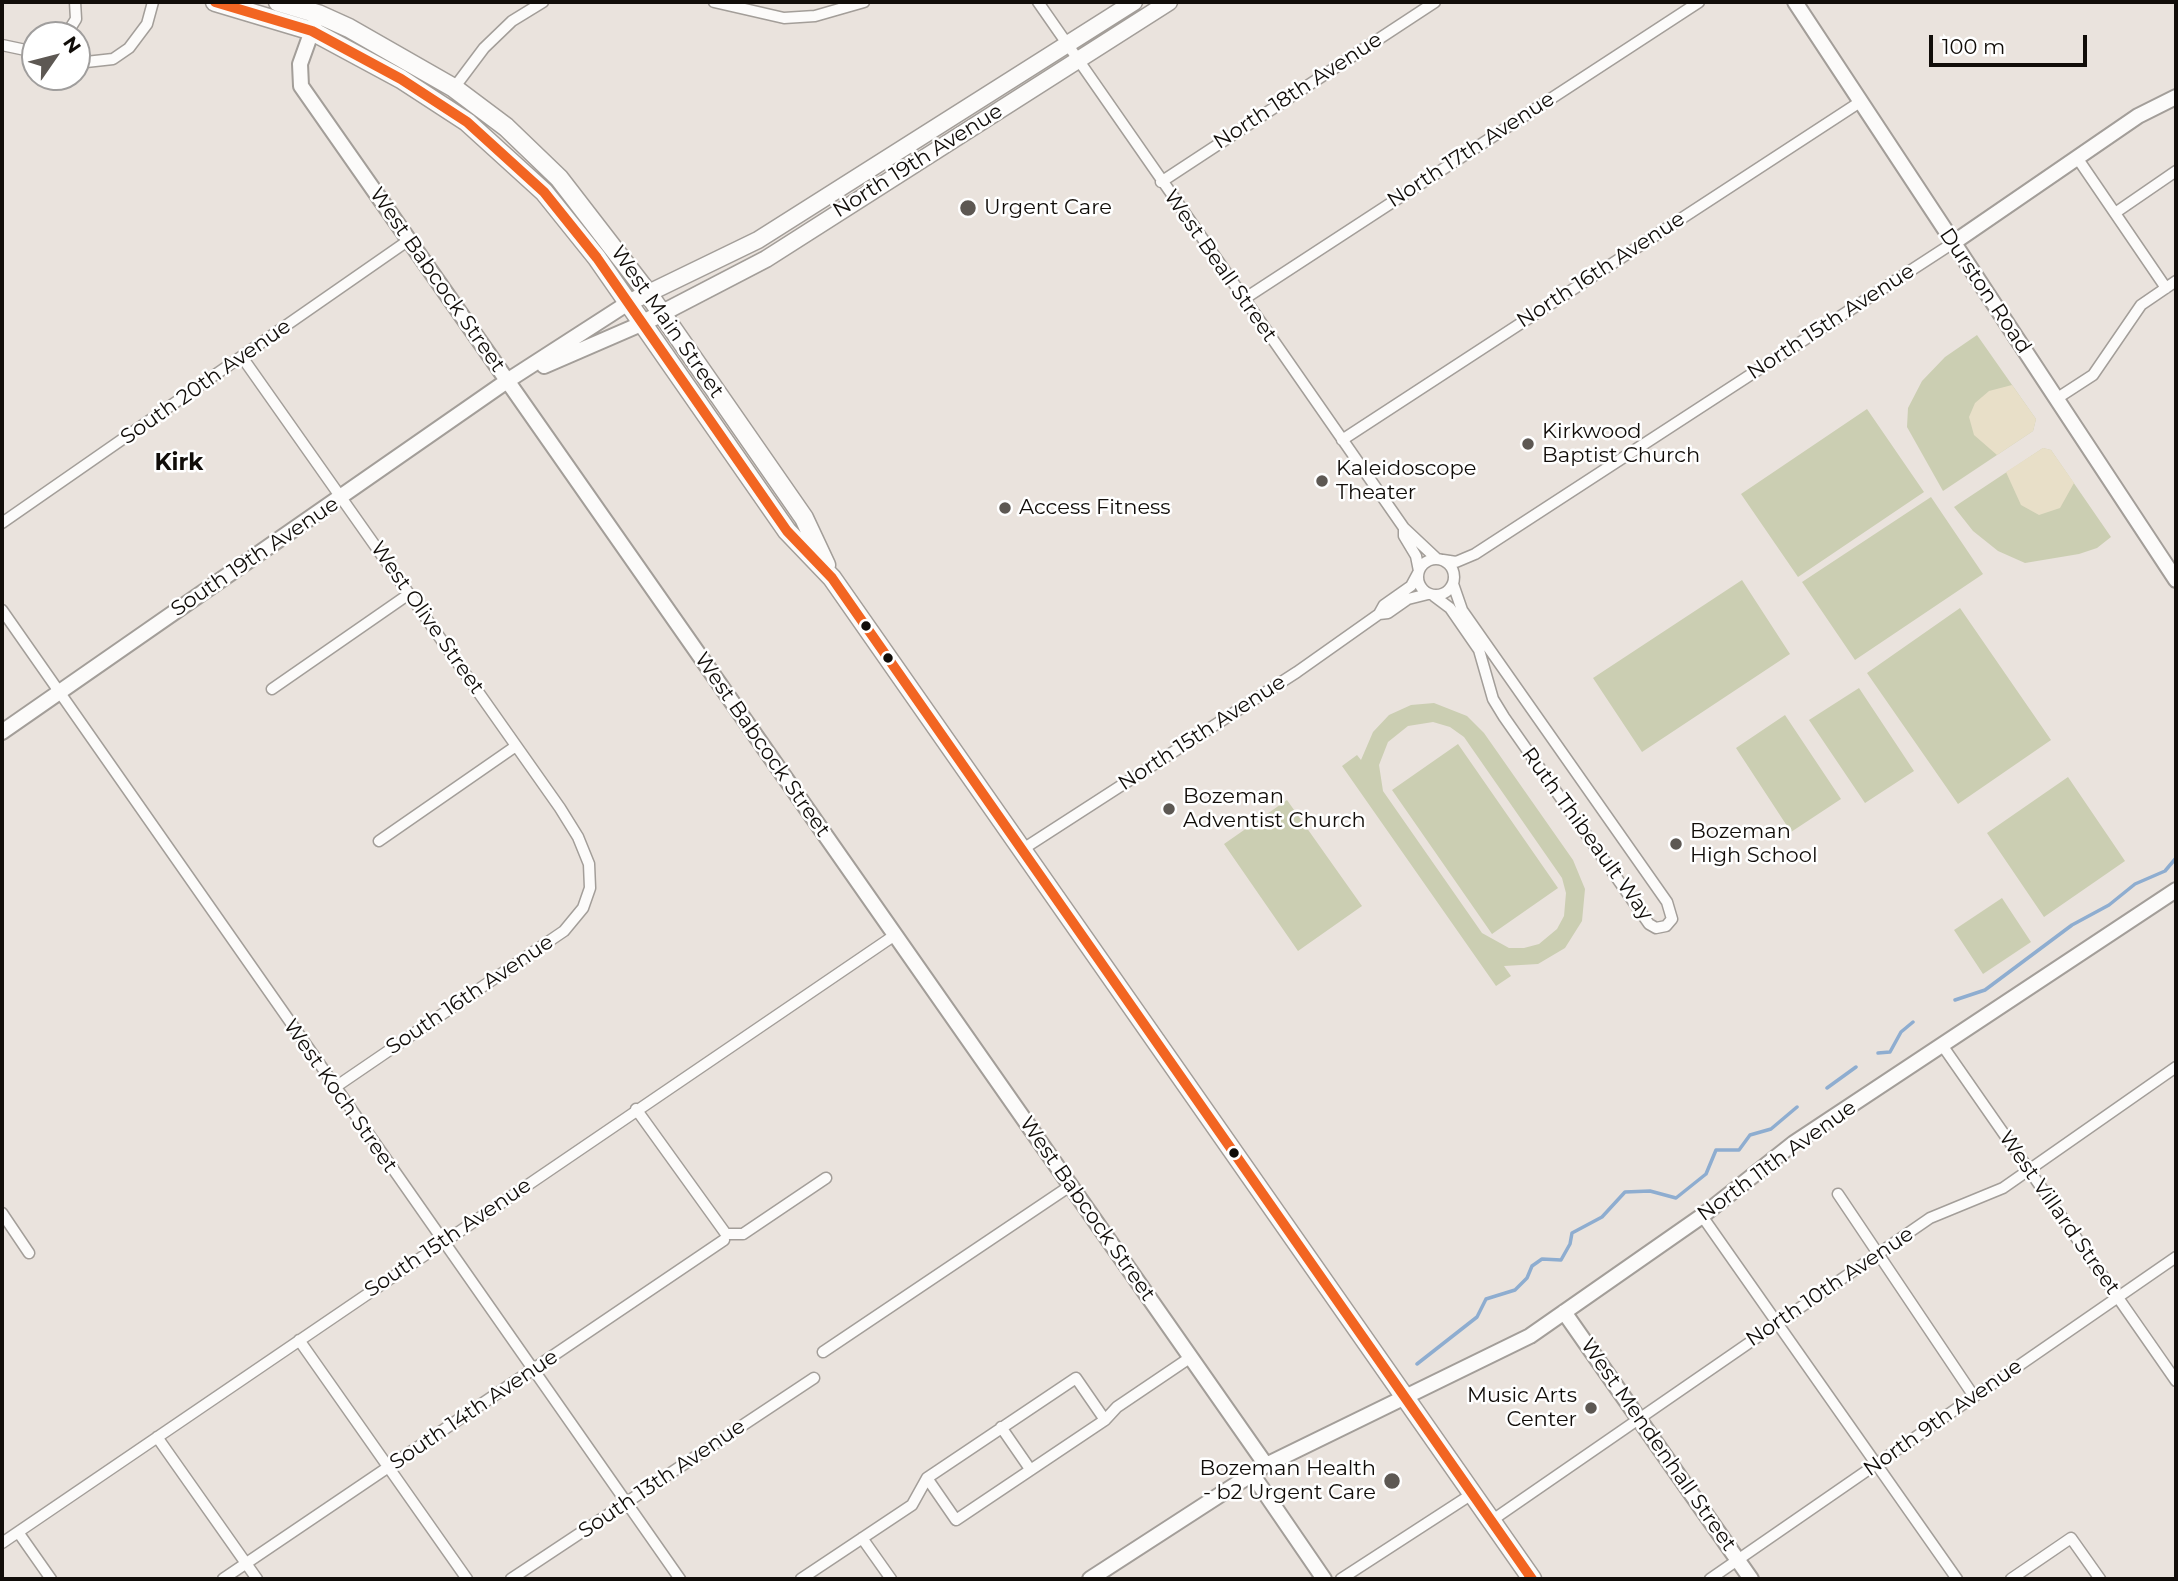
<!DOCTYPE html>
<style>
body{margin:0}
#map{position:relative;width:2178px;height:1581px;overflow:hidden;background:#eae3dd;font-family:Montserrat,sans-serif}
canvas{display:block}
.frame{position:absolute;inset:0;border:4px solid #110d09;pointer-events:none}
.north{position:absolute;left:21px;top:21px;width:70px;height:70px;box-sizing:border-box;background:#fff;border:2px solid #a09e9d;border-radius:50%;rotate:55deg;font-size:19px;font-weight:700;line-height:28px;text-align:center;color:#110d09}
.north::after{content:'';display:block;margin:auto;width:24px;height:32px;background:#5d5853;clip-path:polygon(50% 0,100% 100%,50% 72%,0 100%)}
.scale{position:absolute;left:1929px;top:35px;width:158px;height:32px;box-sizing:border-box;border:4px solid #110d09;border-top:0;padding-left:9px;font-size:21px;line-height:24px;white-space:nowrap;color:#110d09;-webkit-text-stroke:5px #fff;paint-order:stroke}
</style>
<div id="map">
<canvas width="2178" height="1581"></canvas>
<div class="frame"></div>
<div class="north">N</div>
<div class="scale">100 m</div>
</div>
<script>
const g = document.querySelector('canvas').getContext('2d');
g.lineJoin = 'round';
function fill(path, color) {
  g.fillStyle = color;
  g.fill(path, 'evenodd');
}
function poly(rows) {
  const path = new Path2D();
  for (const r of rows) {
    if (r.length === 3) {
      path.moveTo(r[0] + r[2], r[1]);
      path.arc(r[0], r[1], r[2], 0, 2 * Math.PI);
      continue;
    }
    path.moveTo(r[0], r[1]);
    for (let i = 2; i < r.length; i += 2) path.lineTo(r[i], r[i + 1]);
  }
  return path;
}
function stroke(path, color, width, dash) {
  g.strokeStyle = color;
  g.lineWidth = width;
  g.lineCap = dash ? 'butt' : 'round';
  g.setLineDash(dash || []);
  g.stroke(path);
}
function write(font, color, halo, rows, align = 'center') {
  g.font = font + ' Montserrat,sans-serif';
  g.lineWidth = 5;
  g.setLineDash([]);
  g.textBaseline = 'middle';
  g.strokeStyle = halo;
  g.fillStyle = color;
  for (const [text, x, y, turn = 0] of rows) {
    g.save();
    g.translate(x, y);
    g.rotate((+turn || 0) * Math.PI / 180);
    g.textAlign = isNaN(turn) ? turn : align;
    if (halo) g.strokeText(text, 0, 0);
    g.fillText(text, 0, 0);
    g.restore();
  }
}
fill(poly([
 [1977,335,2036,419,2033,431,1943,491,1907,427,1908,408,1922,381,1945,357],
 [1867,409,1924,492,1798,577,1741,494],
 [2043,448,2051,450,2111,537,2097,548,2079,554,2025,563,1998,551,1973,531,1954,507],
 [1931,497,1983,574,1855,660,1802,582],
 [1742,580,1790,654,1642,752,1593,678],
 [1960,608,2051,740,1958,804,1867,673],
 [1859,688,1914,771,1865,803,1809,720],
 [1434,703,1467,716,1484,733,1573,860,1585,889,1582,921,1565,948,1538,964,1504,966,1511,976,1496,986,1342,766,1357,755,1361,760,1373,732,1389,715,1411,705],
 [1433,722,1450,727,1464,737,1562,878,1566,893,1564,916,1557,929,1539,944,1524,948,1509,948,1482,933,1383,791,1379,765,1388,742,1408,726],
 [1785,715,1841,799,1791,832,1736,748],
 [1458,744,1558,888,1492,934,1392,790],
 [2068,777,2125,861,2044,917,1987,833],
 [1287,800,1362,906,1298,951,1224,844],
 [2002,898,2031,942,1983,974,1954,930]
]), '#cbceb2');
fill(poly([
 [2012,385,2036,419,2033,431,1997,455,1974,435,1969,417,1975,403,1989,391],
 [2043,448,2051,450,2074,483,2060,508,2039,515,2021,505,2006,472]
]), '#e8dfc8');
stroke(poly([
 [1955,1000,1985,990,2072,925,2109,905,2135,884,2165,871,2176,858],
 [1878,1053,1890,1052,1901,1032,1913,1022],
 [1827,1088,1856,1067],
 [1417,1364,1477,1317,1486,1299,1515,1290,1527,1278,1532,1266,1542,1259,1561,1260,1570,1244,1572,1233,1602,1217,1625,1192,1650,1191,1676,1198,1706,1174,1716,1150,1739,1150,1750,1135,1771,1129,1797,1107]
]), '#8eadd0', 3.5);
const street = poly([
 [714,2,784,18,815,16,864,2],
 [1038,2,1404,528,1404,536,1416,556,1419,571],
 [66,35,76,19,75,2],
 [2,45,35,52],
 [77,63,113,59,129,48,147,24,153,2],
 [454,88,484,48,512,21,543,2],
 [2078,159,2166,288],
 [1161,182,1435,2],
 [2115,213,2176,171],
 [1244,299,1699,2],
 [242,357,560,808,578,837,589,864,590,888,583,908,564,931,334,1088],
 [2056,399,2093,375,2141,305,2176,281],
 [1342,440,1860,102],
 [2,523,409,240],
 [1404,528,1437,559],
 [1436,577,18],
 [1443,560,1456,562,1475,554,1953,243],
 [1434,596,1450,608,1479,650,1493,699,1504,717,1649,924,1656,928,1666,926,1672,919,1667,902,1462,610,1453,584],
 [2,610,680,1579],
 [1379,614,1384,605,1411,586,1418,573],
 [272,689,409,594],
 [379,841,516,746],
 [1023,849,1297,672,1379,614,1388,613,1408,599,1428,594],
 [1942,1045,2176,1381],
 [636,1109,726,1234,743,1234,826,1178],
 [1838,1194,1973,1395],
 [2,1213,29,1253],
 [1702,1216,1957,1579],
 [299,1340,467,1579],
 [823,1352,1070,1186],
 [1001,1427,1030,1469],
 [157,1437,257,1579],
 [927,1478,956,1520,1105,1420,1117,1407,1191,1357],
 [1491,1521,1930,1218,2003,1188,2176,1067],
 [18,1532,51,1579],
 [862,1538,891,1579],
 [2,1543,895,935],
 [223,1579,724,1240],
 [511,1579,814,1378],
 [801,1579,912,1505,927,1478,1076,1378,1105,1420],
 [1341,1579,1472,1494],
 [1710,1579,2176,1257],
 [2011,1579,2071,1538,2100,1579]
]);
const secondary = poly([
 [1795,2,2176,580],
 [318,14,300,64,301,86,1266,1465],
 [1953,243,2138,116,2176,97],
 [544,366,641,324],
 [2,732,507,381,628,303],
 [1564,1312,1751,1579],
 [1252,1474,1324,1579],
 [1090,1579,1266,1465,1530,1336,1702,1216,1794,1143,2176,890]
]);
const primary = poly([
 [628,303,758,240,1134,2],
 [641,324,766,259,1169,2]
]);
const highway = poly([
 [215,2,312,31,401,79,467,122,544,192,597,258,787,531,832,578,1532,1579],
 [278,2,318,14,349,28,454,88,506,127,559,178,647,292,804,518,826,565]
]);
stroke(street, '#a39e99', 13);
stroke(secondary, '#a39e99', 18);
stroke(primary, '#a39e99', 19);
stroke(highway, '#a39e99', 21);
stroke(street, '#fcfbfa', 10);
stroke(secondary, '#fcfbfa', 14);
stroke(primary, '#fcfbfa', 16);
stroke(highway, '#fcfbfa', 18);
stroke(poly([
 [215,2,312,31,401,79,467,122,544,192,597,258,787,531,832,578,1532,1579]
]), '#f26522', 10);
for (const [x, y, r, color] of [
 [968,208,9,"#5d5853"],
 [1528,444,7,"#5d5853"],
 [1322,481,7,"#5d5853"],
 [1005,508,7,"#5d5853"],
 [866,626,6,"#110d09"],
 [888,658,6,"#110d09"],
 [1169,809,7,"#5d5853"],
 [1676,844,7,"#5d5853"],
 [1234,1153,6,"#110d09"],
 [1591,1408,7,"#5d5853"],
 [1392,1481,9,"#5d5853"]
]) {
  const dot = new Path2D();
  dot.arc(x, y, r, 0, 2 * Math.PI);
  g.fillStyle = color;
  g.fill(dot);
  stroke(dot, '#fff', 2.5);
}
write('21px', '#110d09', '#fff', [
 ["North 18th Avenue",1298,91,-33],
 ["North 17th Avenue",1471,150,-33],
 ["North 19th Avenue",918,161,-32],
 ["West Beall Street",1220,266,55],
 ["North 16th Avenue",1601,270,-33],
 ["West Babcock Street",437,280,55],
 ["Durston Road",1985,291,56],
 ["West Main Street",667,322,55],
 ["North 15th Avenue",1831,322,-33],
 ["South 20th Avenue",206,382,-35],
 ["South 19th Avenue",255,557,-34],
 ["West Olive Street",427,618,55],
 ["North 15th Avenue",1202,733,-33],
 ["West Babcock Street",762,745,55],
 ["Ruth Thibeault Way",1587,834,54],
 ["South 16th Avenue",470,995,-34],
 ["West Koch Street",340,1096,55],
 ["North 11th Avenue",1777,1161,-36],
 ["West Babcock Street",1087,1209,55],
 ["West Villard Street",2059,1213,55],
 ["South 15th Avenue",448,1238,-34],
 ["North 10th Avenue",1830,1287,-34],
 ["South 14th Avenue",474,1410,-34],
 ["North 9th Avenue",1943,1418,-35],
 ["West Mendenhall Street",1658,1445,55],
 ["South 13th Avenue",662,1479,-34]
]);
write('21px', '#110d09', '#fff', [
 ["Urgent Care",984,208],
 ["Kirkwood",1542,432],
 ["Baptist Church",1542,456],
 ["Kaleidoscope",1336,469],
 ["Theater",1336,493],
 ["Access Fitness",1019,508],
 ["Bozeman",1183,797],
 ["Adventist Church",1183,821],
 ["Bozeman",1690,832],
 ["High School",1690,856],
 ["Music Arts",1577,1396,"right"],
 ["Center",1577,1420,"right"],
 ["Bozeman Health",1376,1469,"right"],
 ["- b2 Urgent Care",1376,1493,"right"]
], 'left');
write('bold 23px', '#110d09', '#fff', [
 ["Kirk",179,463]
]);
</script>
